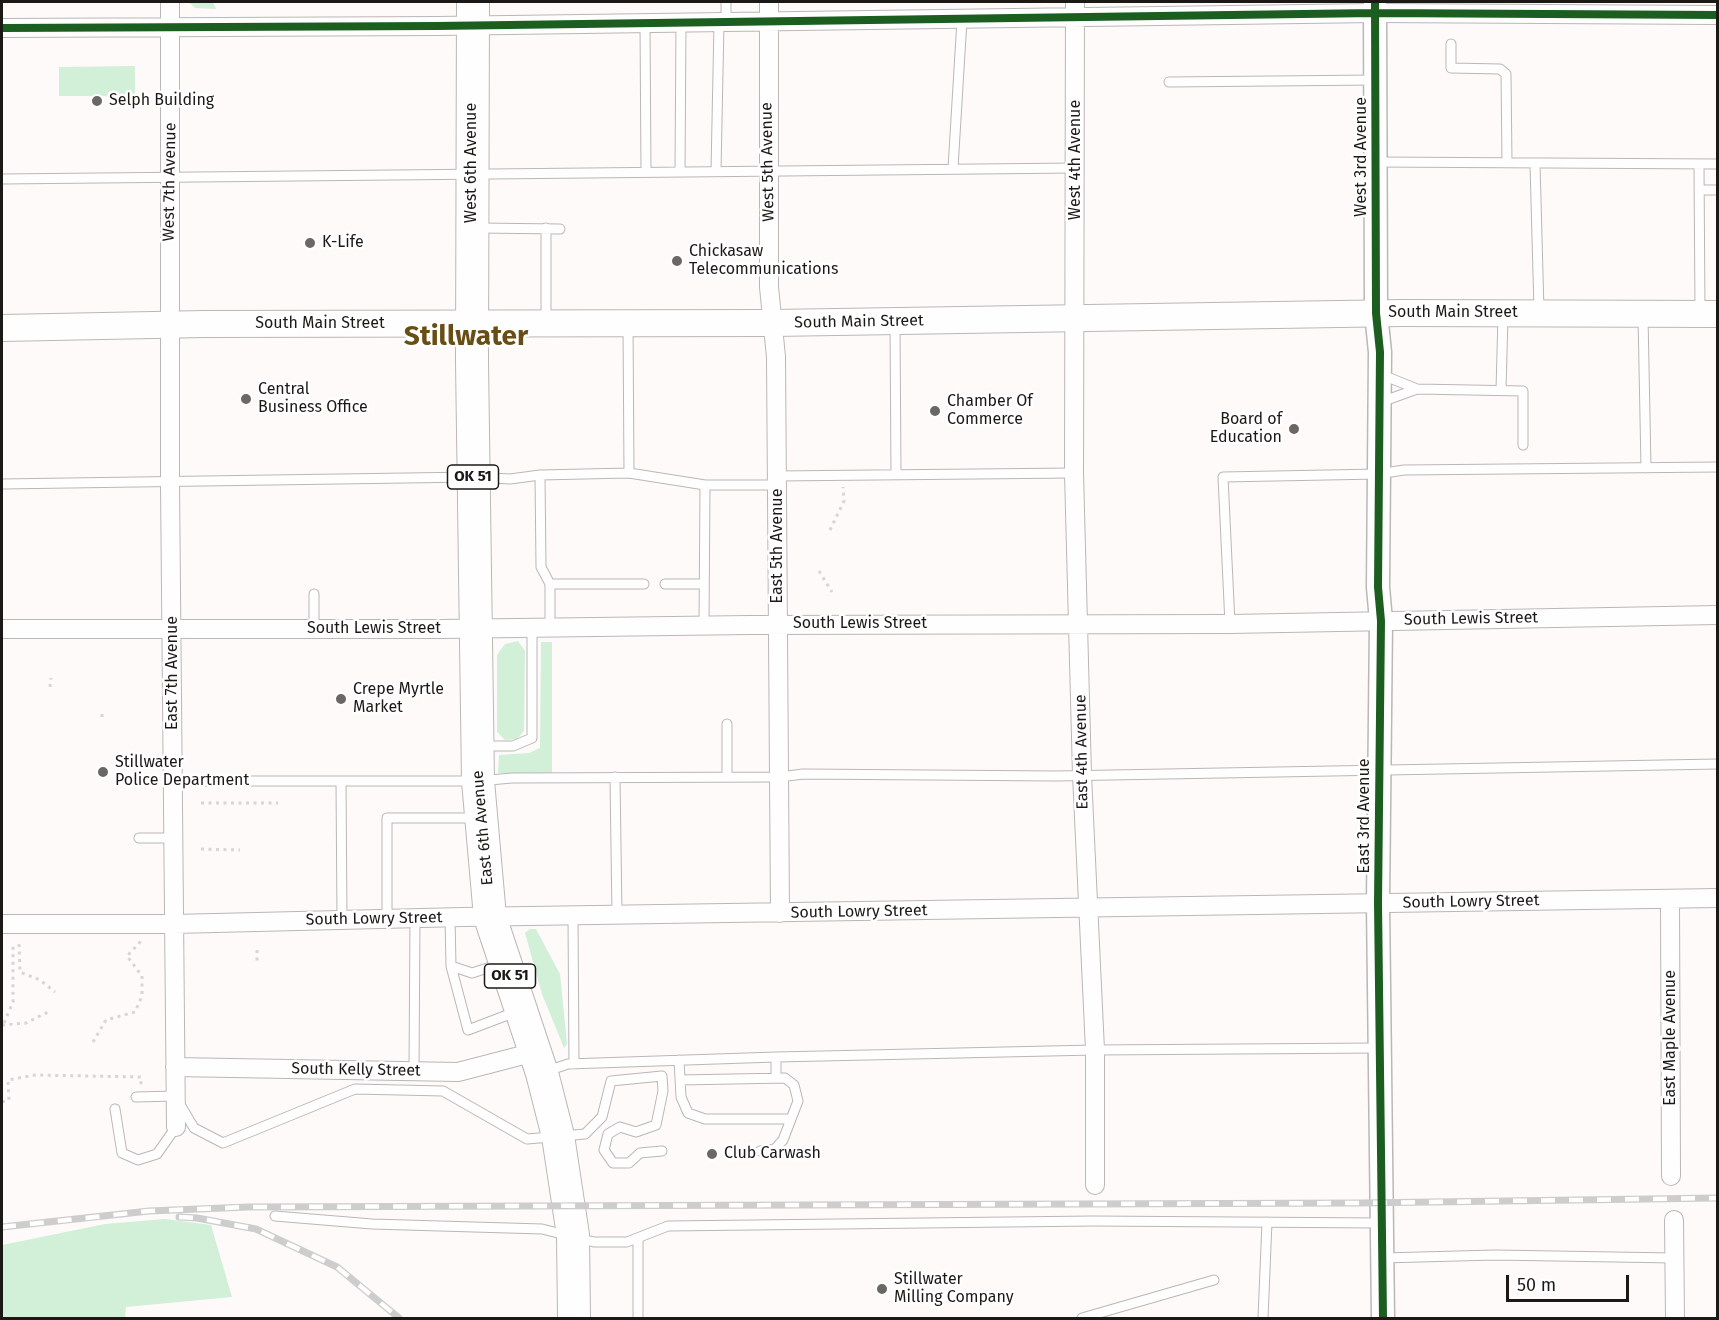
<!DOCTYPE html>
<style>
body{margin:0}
#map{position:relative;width:1719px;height:1320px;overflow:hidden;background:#fdfaf9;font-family:"Fira Sans",sans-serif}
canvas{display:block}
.frame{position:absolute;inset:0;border:3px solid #1c1816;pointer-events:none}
.scale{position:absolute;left:1506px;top:1275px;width:123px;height:27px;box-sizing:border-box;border:3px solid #1c1816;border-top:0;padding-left:8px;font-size:18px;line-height:21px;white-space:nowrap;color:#1c1816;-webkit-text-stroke:4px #fff;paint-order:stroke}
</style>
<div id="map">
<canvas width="1719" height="1320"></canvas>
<div class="frame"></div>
<div class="scale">50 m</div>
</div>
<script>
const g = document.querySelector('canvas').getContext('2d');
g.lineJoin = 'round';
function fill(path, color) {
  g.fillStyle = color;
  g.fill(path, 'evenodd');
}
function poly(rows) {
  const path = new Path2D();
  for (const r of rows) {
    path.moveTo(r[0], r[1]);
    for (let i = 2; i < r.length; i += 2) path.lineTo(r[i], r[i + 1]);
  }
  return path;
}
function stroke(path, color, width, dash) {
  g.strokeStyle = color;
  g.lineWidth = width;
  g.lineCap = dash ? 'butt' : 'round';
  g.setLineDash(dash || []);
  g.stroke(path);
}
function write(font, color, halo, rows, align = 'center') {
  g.font = font + ' "Fira Sans",sans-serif';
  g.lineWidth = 5;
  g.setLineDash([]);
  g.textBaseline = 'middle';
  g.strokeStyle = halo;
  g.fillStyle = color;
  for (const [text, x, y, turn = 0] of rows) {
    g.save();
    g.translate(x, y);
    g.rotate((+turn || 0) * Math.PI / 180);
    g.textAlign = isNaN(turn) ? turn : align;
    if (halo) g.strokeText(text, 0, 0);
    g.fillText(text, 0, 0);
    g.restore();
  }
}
fill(poly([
 [189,2,213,2,216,9,195,8],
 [135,66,135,96,59,96,59,67],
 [518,641,525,651,524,731,517,739,505,740,497,732,497,655,505,644],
 [541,642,552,642,552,774,498,773,499,755,529,753,540,748],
 [530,929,536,929,560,974,567,1044,564,1048,542,994,525,933],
 [165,1219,211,1225,232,1297,126,1307,125,1318,2,1318,2,1245,105,1224]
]), '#d2efd7');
const service = poly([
 [726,2,726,23],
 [645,23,646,172],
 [1451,44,1451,68,1500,69,1506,74,1507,163],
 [1169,82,1375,80],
 [1375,162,1718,164],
 [1535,164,1539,311],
 [1699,165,1700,312],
 [953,168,962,20],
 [716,171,719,23],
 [680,172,681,23],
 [2,179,1076,168],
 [1699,190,1718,190],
 [478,228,560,229],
 [546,228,546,322],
 [1643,316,1646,468],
 [895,323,896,475],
 [628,324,629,473],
 [1380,374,1417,389],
 [1501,390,1503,316],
 [1381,402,1417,389,1523,391,1523,445],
 [540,475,541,567,550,584,550,628],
 [777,476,1074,473],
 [2,484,473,477,510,479,540,475,629,473,705,485,777,485],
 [550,584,644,584],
 [665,584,704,584],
 [314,594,314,628],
 [1230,624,1223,477,1378,474,1404,470,1718,467],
 [704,625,705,485],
 [727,724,727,777],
 [481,746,513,746,532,738,532,628],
 [615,777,617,916],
 [173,781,478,781,512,778,780,777,803,774,1056,776,1718,764],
 [341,781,342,920],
 [139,838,174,838],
 [573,916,574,1064],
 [450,917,451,966,468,1030,518,1011],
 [387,919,387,818,476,818],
 [451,966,472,973,500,964],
 [776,1057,776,1078],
 [679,1060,681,1097,688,1113,705,1119,790,1119],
 [414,1071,415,918],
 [547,1071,568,1064,776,1057,1095,1050,1380,1048],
 [680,1080,785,1078,794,1085,798,1101,783,1140,775,1149,760,1151],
 [136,1097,175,1096,194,1128,223,1143,355,1089,443,1091,527,1139,585,1134,602,1117,611,1081,662,1076,663,1091,656,1125,636,1132,620,1127,608,1134,604,1150,613,1163,629,1163,640,1153,662,1151],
 [115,1109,122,1153,138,1160,157,1154,176,1127],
 [275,1216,372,1224,542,1229,594,1242,627,1242,668,1226,1093,1221,1380,1223],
 [638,1238,638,1318],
 [1383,1258,1495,1255,1674,1258],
 [1082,1318,1214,1280],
 [1263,1318,1267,1222]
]);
const minor = poly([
 [170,2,170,483,176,1127],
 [769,2,769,287,776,357,780,913],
 [1075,2,1074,473,1082,775,1095,1050,1095,1185],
 [2,28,437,26,1375,13,1718,15],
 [2,629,440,629,749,625,1230,624,1718,615],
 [1670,899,1671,1176],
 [2,924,174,924,463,917,1718,898],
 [175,1067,458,1072,535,1052],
 [1674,1220,1675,1318]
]);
const tertiary = poly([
 [1375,2,1376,313,1380,352,1378,587,1381,621,1378,903,1383,1318]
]);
const secondary = poly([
 [2,328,204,324,773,323,1402,313,1718,314]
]);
const trunk = poly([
 [473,2,472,362,478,781,490,917,542,1073,558,1136,573,1235,574,1318]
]);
stroke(service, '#bab7b6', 11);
stroke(minor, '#bab7b6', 20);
stroke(tertiary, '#bab7b6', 25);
stroke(secondary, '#bab7b6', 28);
stroke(trunk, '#bab7b6', 34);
stroke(poly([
 [830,530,844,501,843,487],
 [819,571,832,592],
 [50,687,51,678],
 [102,714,102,721],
 [201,803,278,803],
 [201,849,240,850],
 [19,944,20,972,40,980,55,992],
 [257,950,257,962],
 [4,1023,13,1002,13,944],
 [2,1025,26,1023,50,1011],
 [93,1042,106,1020,135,1012,142,996,142,976,127,956,142,940],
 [2,1102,9,1100,8,1080,35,1075,141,1077,141,1086]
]), '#d7d5d5', 3, [3, 4.5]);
stroke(service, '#fffefe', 9);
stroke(minor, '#fffefe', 18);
stroke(tertiary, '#fffefe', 22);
stroke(secondary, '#fffefe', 26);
stroke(trunk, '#fffefe', 32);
const rail = poly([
 [179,1217,197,1218,256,1229,337,1267,399,1318],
 [2,1227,149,1211,248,1207,1361,1203,1718,1198]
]);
stroke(rail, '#cecdcd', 7);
stroke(rail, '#fff', 4.5, [14]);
stroke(poly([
 [1375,2,1376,313,1380,352,1378,587,1381,621,1378,903,1383,1318],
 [2,28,437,26,1375,13,1718,15]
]), '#1b5e20', 8);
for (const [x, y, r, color] of [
 [97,101,6,"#6b6765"],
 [310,243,6,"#6b6765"],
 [677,261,6,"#6b6765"],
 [246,399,6,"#6b6765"],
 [935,411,6,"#6b6765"],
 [1294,429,6,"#6b6765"],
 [341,699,6,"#6b6765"],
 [103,772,6,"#6b6765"],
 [712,1154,6,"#6b6765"],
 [882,1289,6,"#6b6765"]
]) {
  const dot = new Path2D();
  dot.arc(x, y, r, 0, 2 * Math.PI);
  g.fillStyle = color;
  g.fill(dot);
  stroke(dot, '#fff', 2);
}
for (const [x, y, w] of [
 [473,477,51],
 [510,976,51]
]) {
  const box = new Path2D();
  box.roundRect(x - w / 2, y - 12, w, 24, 4.5);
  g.fillStyle = '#fff';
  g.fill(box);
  stroke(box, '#1c1816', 1.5);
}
write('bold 15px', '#1c1816', null, [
 ["OK 51",473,477],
 ["OK 51",510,976]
]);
write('16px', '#1c1816', '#fff', [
 ["Selph Building",109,101],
 ["K-Life",322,243],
 ["Chickasaw",689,252],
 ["Telecommunications",689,270],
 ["Central",258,390],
 ["Business Office",258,408],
 ["Chamber Of",947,402],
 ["Commerce",947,420],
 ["Board of",1282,420,"right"],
 ["Education",1282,438,"right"],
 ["Crepe Myrtle",353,690],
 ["Market",353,708],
 ["Stillwater",115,763],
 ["Police Department",115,781],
 ["Club Carwash",724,1154],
 ["Stillwater",894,1280],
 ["Milling Company",894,1298]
], 'left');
write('16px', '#1c1816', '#fff', [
 ["West 3rd Avenue",1362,157,-90],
 ["West 4th Avenue",1076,160,-90],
 ["West 5th Avenue",768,162,-91],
 ["West 6th Avenue",472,163,-90],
 ["West 7th Avenue",170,182,-89],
 ["South Main Street",1453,313],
 ["South Main Street",859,322,-1],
 ["South Main Street",320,324],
 ["East 5th Avenue",778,546,-90],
 ["South Lewis Street",1471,619,-1],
 ["South Lewis Street",860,624],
 ["South Lewis Street",374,629],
 ["East 7th Avenue",173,673,-90],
 ["East 4th Avenue",1082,752,-91],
 ["East 3rd Avenue",1365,816,-90],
 ["East 6th Avenue",483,828,-95],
 ["South Lowry Street",1471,902,-1],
 ["South Lowry Street",859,912,-1],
 ["South Lowry Street",374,919,-1],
 ["East Maple Avenue",1671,1038,-90],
 ["South Kelly Street",356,1070,1]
]);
write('bold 28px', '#684e14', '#fff', [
 ["Stillwater",466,337]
]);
</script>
